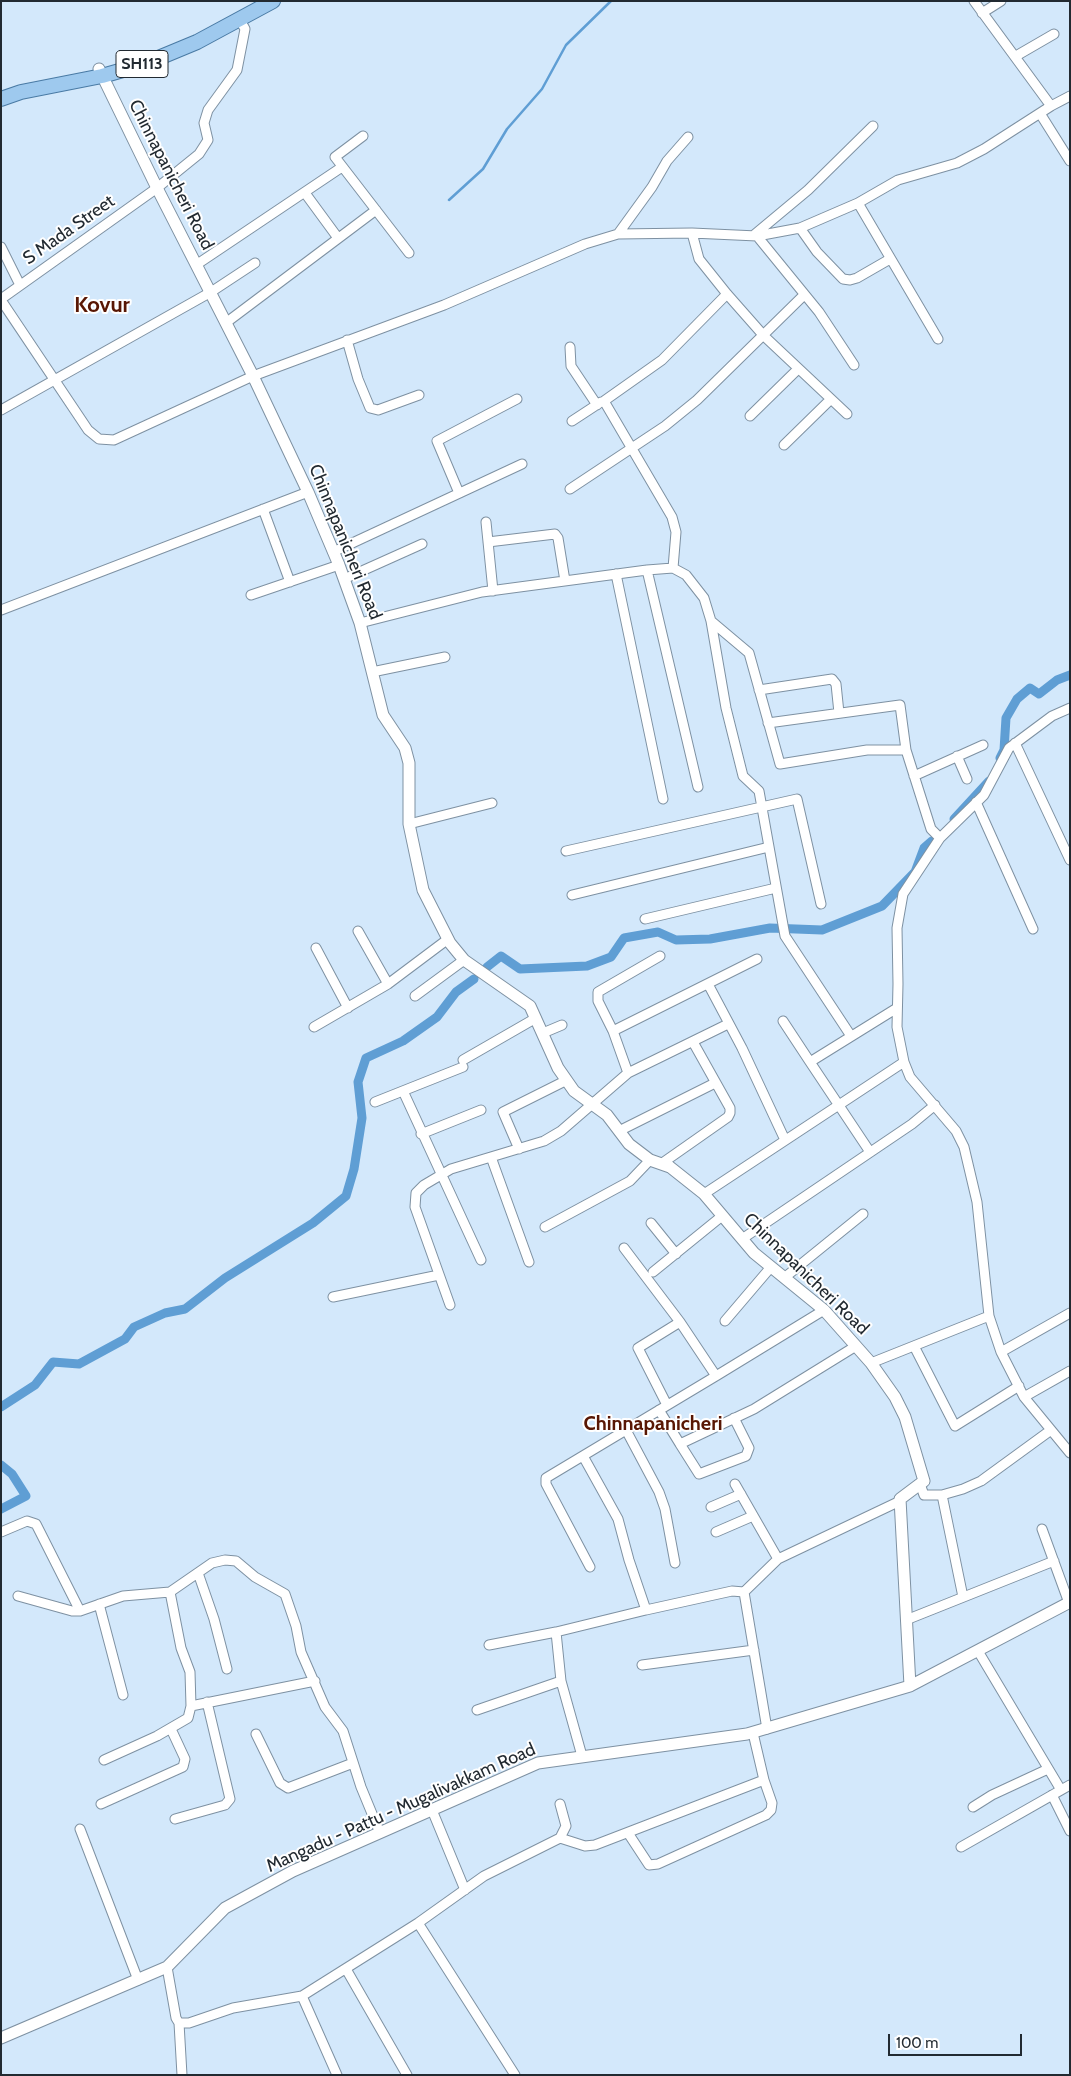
<!DOCTYPE html>
<style>
body{margin:0}
#map{position:relative;width:1071px;height:2076px;overflow:hidden;background:#d3e8fb;font-family:Cabin,sans-serif}
canvas{display:block}
.frame{position:absolute;inset:0;border:2px solid #222a31;pointer-events:none}
.scale{position:absolute;left:888px;top:2034px;width:134px;height:22px;box-sizing:border-box;border:2px solid #222a31;border-top:0;padding-left:6px;font-size:15px;line-height:18px;white-space:nowrap;color:#222a31;-webkit-text-stroke:4px #fff;paint-order:stroke}
</style>
<div id="map">
<canvas width="1071" height="2076"></canvas>
<div class="frame"></div>
<div class="scale">100 m</div>
</div>
<script>
const g = document.querySelector('canvas').getContext('2d');
g.lineJoin = 'round';
function poly(rows) {
  const path = new Path2D();
  for (const r of rows) {
    path.moveTo(r[0], r[1]);
    for (let i = 2; i < r.length; i += 2) path.lineTo(r[i], r[i + 1]);
  }
  return path;
}
function stroke(path, color, width, dash) {
  g.strokeStyle = color;
  g.lineWidth = width;
  g.lineCap = dash ? 'butt' : 'round';
  g.setLineDash(dash || []);
  g.stroke(path);
}
function write(font, color, halo, rows, align = 'center') {
  g.font = font + ' Cabin,sans-serif';
  g.lineWidth = 4;
  g.setLineDash([]);
  g.textBaseline = 'middle';
  g.strokeStyle = halo;
  g.fillStyle = color;
  for (const [text, x, y, turn = 0] of rows) {
    g.save();
    g.translate(x, y);
    g.rotate((+turn || 0) * Math.PI / 180);
    g.textAlign = isNaN(turn) ? turn : align;
    if (halo) g.strokeText(text, 0, 0);
    g.fillText(text, 0, 0);
    g.restore();
  }
}
stroke(poly([
 [449,200,483,169,507,129,542,89,566,45,611,1]
]), '#5f9ed4', 2.5);
stroke(poly([
 [1000,758,1004,750,1006,718,1017,699,1030,688,1039,694,1057,680,1070,675],
 [954,819,989,781],
 [487,967,501,956,520,969,587,966,611,957,624,938,658,932,676,940,710,939,770,928,822,930,882,906,915,872,924,848,932,841],
 [1,1407,35,1385,53,1362,79,1364,125,1339,134,1327,165,1313,185,1309,225,1278,313,1223,346,1196,354,1169,362,1118,358,1082,366,1058,403,1041,437,1017,456,992,474,979],
 [1,1465,12,1474,26,1496,1,1509]
]), '#5f9ed4', 9);
const minor = poly([
 [982,13,1001,1],
 [1016,56,1054,34],
 [1051,106,1070,96],
 [1041,115,1070,161],
 [363,136,335,157,409,253],
 [305,193,338,238],
 [858,203,938,339],
 [800,228,817,252,843,279,850,280,857,278,890,259],
 [692,233,699,259,727,294,764,336,847,414],
 [618,234,652,187,667,161,688,137],
 [754,235,808,190,873,126],
 [757,236,819,312,854,365],
 [1,247,20,285],
 [196,265,342,167],
 [1,299,157,188,199,154,208,140,204,123,208,110,237,70,245,29,239,18],
 [1,300,88,430,99,439,114,440,253,376,444,305,585,244,618,234,692,233,757,236,800,228,858,203,898,180,957,163,984,149,1051,106,974,1],
 [227,322,376,210],
 [347,340,358,379,370,408,378,410,419,395],
 [570,347,571,366,597,405],
 [1,410,211,292,255,263],
 [750,416,798,369],
 [572,421,601,402],
 [784,445,831,399],
 [570,489,665,426,697,400,804,295],
 [459,493,437,441,517,399],
 [263,509,290,582],
 [486,522,493,591],
 [488,542,555,534,558,538,565,581],
 [333,552,522,464],
 [673,568,676,532,672,517,604,401,662,360,727,294],
 [647,570,698,787],
 [616,574,663,799],
 [344,579,422,544],
 [251,595,339,565],
 [1,610,308,492],
 [711,621,726,708,743,776,759,791,785,936,851,1036],
 [360,623,482,592,647,570,673,568,686,575,704,598,711,621,749,653,780,764,867,750,906,750,931,829,940,838,903,894,897,928,898,984,897,1027,904,1062,910,1077,956,1131,964,1147,977,1202,989,1316,1001,1352,1024,1397,1070,1453],
 [372,672,445,657],
 [759,690,832,679,836,684,839,713],
 [768,723,900,705,906,750],
 [1015,743,1070,860],
 [957,756,967,779],
 [914,776,983,745],
 [976,802,1033,929],
 [409,824,492,803],
 [940,838,984,795,1009,748,1052,716,1070,708],
 [566,851,797,799,821,904],
 [572,895,769,847],
 [645,919,776,888],
 [358,931,388,984],
 [316,948,348,1008],
 [708,984,742,1048,785,1140],
 [415,996,464,960],
 [783,1021,810,1062],
 [314,1027,388,984,448,939],
 [613,1031,598,1001,598,992,660,956],
 [543,1033,562,1025],
 [463,1060,536,1018],
 [628,1073,613,1031,757,959],
 [403,1091,481,1260],
 [375,1102,463,1067],
 [619,1131,715,1083],
 [421,1134,481,1110],
 [519,1149,503,1112,565,1081],
 [870,1152,810,1062,897,1008],
 [491,1157,529,1262],
 [661,1164,728,1117,730,1113,730,1108,693,1042],
 [704,1194,904,1062],
 [651,1223,676,1254],
 [545,1227,630,1181,650,1160],
 [742,1239,912,1124,935,1105],
 [624,1248,680,1322,716,1376,824,1310],
 [653,1272,722,1216],
 [784,1278,863,1214],
 [333,1297,439,1275],
 [450,1305,415,1207,416,1193,424,1185,451,1169,544,1141,561,1131,628,1073,728,1024],
 [725,1321,771,1267],
 [914,1346,955,1426,1019,1386],
 [1001,1352,1070,1313],
 [871,1363,989,1316],
 [1024,1397,1070,1371],
 [667,1405,638,1348,680,1322],
 [659,1410,680,1444,754,1409,856,1346],
 [626,1430,659,1492,665,1509,675,1563],
 [680,1444,699,1474,746,1456,749,1448,734,1418],
 [735,1484,778,1559],
 [920,1484,924,1495,942,1495,963,1489,981,1481,1051,1430],
 [942,1495,963,1597],
 [711,1507,741,1494],
 [1042,1529,1069,1603],
 [1,1532,27,1521,36,1524,80,1611],
 [716,1532,753,1516],
 [590,1567,546,1484,546,1478,716,1376],
 [198,1573,214,1619,227,1669],
 [744,1592,778,1559,900,1501],
 [18,1596,72,1611,80,1611,123,1596,170,1592,212,1563,225,1560,236,1561,255,1577,285,1594,296,1626,301,1652,325,1707,343,1731,361,1787,380,1833],
 [99,1604,123,1695],
 [646,1610,732,1591,744,1592,767,1729],
 [906,1620,1054,1561],
 [556,1632,561,1681,582,1756],
 [489,1645,556,1632,646,1610,629,1560,618,1519,583,1456],
 [978,1651,1061,1790],
 [642,1665,754,1650],
 [191,1706,315,1681],
 [477,1710,561,1681],
 [256,1734,280,1783,288,1788,353,1763],
 [104,1760,157,1736,188,1718,191,1706,190,1672,181,1648,170,1592],
 [1052,1795,1070,1831],
 [101,1804,183,1767,185,1759,171,1729],
 [973,1807,992,1795,1048,1769],
 [432,1810,465,1890],
 [175,1819,225,1805,230,1799,207,1702],
 [80,1829,138,1980],
 [628,1833,649,1865,658,1864,766,1815,771,1810,772,1803,764,1780],
 [560,1838,585,1846,595,1845,764,1780,753,1733],
 [961,1847,1070,1785],
 [418,1923,515,2075],
 [167,1967,176,2018,179,2023,189,2023,233,2008,302,1996,418,1923,484,1876,560,1838,566,1826,560,1804],
 [346,1969,407,2075],
 [302,1996,337,2075],
 [179,2023,182,2075]
]);
const tertiary = poly([
 [99,69,157,188,253,376,308,492,339,565,360,623,383,715,405,748,409,763,409,824,423,890,450,943,464,960,530,1006,558,1068,574,1091,607,1115,629,1144,650,1160,670,1167,704,1194,754,1253,824,1310,871,1363,895,1397,905,1417,924,1481,900,1499,910,1686],
 [1,2038,167,1967,225,1908,293,1871,538,1763,747,1734,910,1686,1070,1602]
]);
const primary = poly([
 [1,99,21,92,102,76,144,64,197,42,273,1]
]);
stroke(minor, '#7e91a2', 11);
stroke(tertiary, '#7e91a2', 13);
stroke(primary, '#497aa4', 16);
stroke(minor, '#fff', 9);
stroke(tertiary, '#fff', 11);
stroke(primary, '#9ec9ee', 14);
for (const [x, y, w] of [
 [142,64,52]
]) {
  const box = new Path2D();
  box.roundRect(x - w / 2, y - 13.5, w, 27, 4);
  g.fillStyle = '#fff';
  g.fill(box);
  stroke(box, '#222a31', 1);
}
write('bold 16px', '#222a31', null, [
 ["SH113",142,64]
]);
write('18px', '#222a31', '#fff', [
 ["Chinnapanicheri Road",171,175,63],
 ["S Mada Street",69,230,-35],
 ["Chinnapanicheri Road",345,542,68],
 ["Chinnapanicheri Road",806,1274,44],
 ["Mangadu - Pattu - Mugalivakkam Road",401,1808,-24]
]);
write('bold 20px', '#581704', '#fff', [
 ["Chinnapanicheri",653,1424]
]);
write('bold 22px', '#581704', '#fff', [
 ["Kovur",102,306]
]);
</script>
